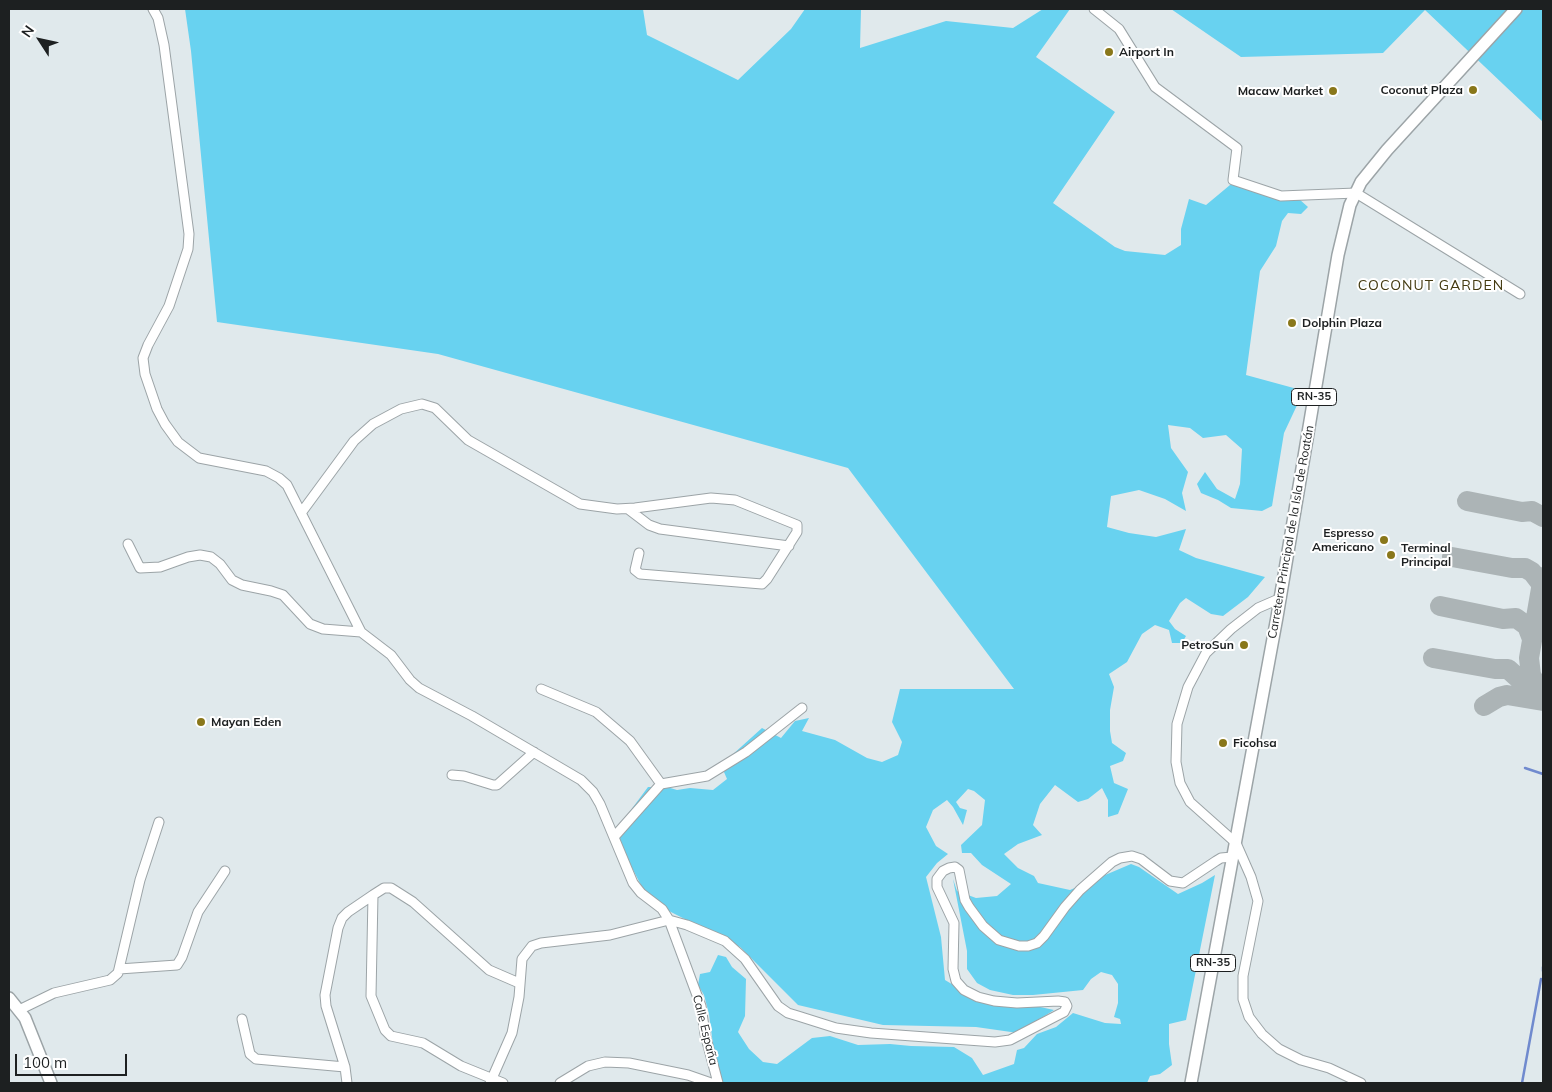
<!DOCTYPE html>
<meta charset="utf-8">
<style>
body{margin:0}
#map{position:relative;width:1552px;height:1092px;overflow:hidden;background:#e0e9ec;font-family:Mulish,sans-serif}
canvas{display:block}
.frame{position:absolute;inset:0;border:10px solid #1d2021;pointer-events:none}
.north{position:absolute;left:15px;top:15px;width:50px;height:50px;-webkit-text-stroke:4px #fff;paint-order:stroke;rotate:305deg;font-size:14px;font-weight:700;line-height:20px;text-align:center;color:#1d2021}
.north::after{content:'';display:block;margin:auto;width:18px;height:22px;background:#1d2021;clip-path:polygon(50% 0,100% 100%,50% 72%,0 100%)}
.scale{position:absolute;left:15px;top:1054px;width:112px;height:22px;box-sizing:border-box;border:2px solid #1d2021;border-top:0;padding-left:6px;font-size:15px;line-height:18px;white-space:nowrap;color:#1d2021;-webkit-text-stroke:4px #fff;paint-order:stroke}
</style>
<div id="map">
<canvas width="1552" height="1092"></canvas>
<div class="frame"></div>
<div class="north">N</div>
<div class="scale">100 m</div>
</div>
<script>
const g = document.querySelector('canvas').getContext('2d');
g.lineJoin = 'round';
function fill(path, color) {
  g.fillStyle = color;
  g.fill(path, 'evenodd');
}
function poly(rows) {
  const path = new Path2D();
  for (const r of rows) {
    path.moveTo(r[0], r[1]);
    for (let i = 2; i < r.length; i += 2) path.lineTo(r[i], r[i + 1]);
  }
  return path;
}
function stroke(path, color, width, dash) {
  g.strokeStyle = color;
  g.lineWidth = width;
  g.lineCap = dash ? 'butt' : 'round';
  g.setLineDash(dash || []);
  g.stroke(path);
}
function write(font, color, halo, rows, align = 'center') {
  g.font = font + ' Mulish,sans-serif';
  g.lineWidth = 4;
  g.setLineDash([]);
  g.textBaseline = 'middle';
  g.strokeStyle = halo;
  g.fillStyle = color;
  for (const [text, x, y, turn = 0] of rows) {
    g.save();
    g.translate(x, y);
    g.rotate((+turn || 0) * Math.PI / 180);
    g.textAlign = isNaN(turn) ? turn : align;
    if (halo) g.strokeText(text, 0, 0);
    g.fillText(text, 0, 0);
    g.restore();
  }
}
fill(poly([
 [185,9,643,9,647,35,738,80,791,29,805,9,861,9,860,48,946,21,1013,28,1043,9,1070,9,1036,57,1115,112,1053,203,1115,247,1125,251,1165,255,1181,245,1181,229,1189,199,1206,205,1230,185,1240,185,1299,199,1308,207,1301,214,1288,213,1282,221,1276,246,1260,271,1246,375,1301,390,1299,401,1284,433,1272,506,1262,511,1231,508,1218,500,1201,493,1197,484,1205,472,1217,489,1235,499,1240,484,1242,449,1226,435,1203,438,1190,428,1168,425,1171,448,1188,472,1182,493,1186,511,1165,499,1139,490,1111,496,1107,527,1129,533,1156,537,1186,529,1179,550,1196,558,1265,577,1248,597,1223,616,1211,614,1186,598,1180,603,1169,621,1175,629,1186,636,1182,643,1172,643,1169,630,1155,625,1142,634,1127,662,1109,674,1114,687,1110,710,1110,731,1112,743,1126,753,1123,761,1110,766,1114,783,1128,789,1118,814,1108,817,1108,800,1102,788,1088,799,1078,802,1055,785,1040,804,1033,825,1042,835,1018,844,1004,854,1018,868,1034,876,1038,883,1070,890,1131,864,1139,867,1178,894,1202,883,1215,875,1186,1020,1169,1024,1169,1044,1172,1065,1160,1074,1150,1076,1147,1083,718,1083,709,1014,704,995,698,985,700,974,710,972,718,955,726,957,732,967,746,979,745,1016,738,1032,749,1049,763,1062,777,1064,812,1038,830,1036,858,1045,890,1044,911,1046,954,1047,972,1058,983,1075,1014,1064,1017,1050,1024,1048,1037,1034,1056,1027,1073,1013,1105,1023,1121,1024,1120,1019,1114,1017,1118,1003,1118,984,1112,975,1101,972,1091,979,1083,990,1033,995,1013,995,990,990,977,983,967,969,967,951,953,879,957,891,976,898,997,896,1011,884,982,865,971,853,962,853,961,845,982,825,985,800,974,791,968,789,956,802,960,808,967,810,963,825,953,807,947,800,933,810,926,827,936,846,948,854,937,863,926,877,941,937,945,980,980,1001,1031,1005,1054,1010,1018,1033,976,1027,883,1025,798,1005,740,947,663,908,643,889,631,866,616,830,648,787,667,787,677,790,690,788,713,790,727,779,721,765,762,728,781,738,795,721,809,718,802,731,835,740,867,758,882,762,898,755,902,742,892,722,900,689,1014,689,848,468,438,354,217,322,191,51],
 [1171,9,1543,9,1543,122,1425,10,1383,53,1241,57]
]), '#68d2f0');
stroke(poly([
 [1525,768,1543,774],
 [1543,971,1543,967],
 [1522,1083,1541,979]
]), '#708ace', 2.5);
stroke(poly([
 [1467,501,1522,512,1532,511,1543,517],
 [1452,557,1512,568,1525,568,1532,572,1542,585],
 [1440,606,1503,619,1516,618,1527,626,1532,639],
 [1433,658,1495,669,1508,669,1528,687,1543,697],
 [1542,692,1536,684,1531,675,1529,658,1543,577],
 [1484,706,1499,697,1507,695,1543,701]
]), '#acb4b6', 20);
const minor = poly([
 [153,9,158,18,164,45,189,234,188,249,169,306,148,345,143,358,145,374,157,409,165,424,178,442,199,458,266,471,279,478,287,485,361,632,391,655,410,680,419,688,472,716,581,780,593,792,600,804,633,883,641,893,662,909,669,920,701,1006,705,1034,718,1083],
 [1094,9,1119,29,1155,87,1237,148,1233,180,1281,196,1356,193,1520,294],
 [628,509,649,525,660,529,789,546],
 [301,513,354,441,373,424,401,409,422,404,435,408,468,440,580,504,617,509,635,508,711,498,735,500,797,525,797,532,767,579,762,584,640,574,635,570,639,553],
 [128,544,140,568,160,567,188,557,200,555,211,557,220,564,232,580,242,585,271,591,283,595,310,624,323,629,361,632],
 [1281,598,1258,608,1231,629,1206,653,1188,687,1177,724,1176,762,1180,783,1190,802,1236,843,1251,877,1258,901,1243,976,1243,999,1249,1017,1262,1034,1279,1049,1301,1060,1329,1068,1361,1083],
 [541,689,596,712,630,741,661,784],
 [452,775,464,776,493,785,497,785,534,752],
 [614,837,661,784,707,776,746,752,802,708],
 [373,895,371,996,385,1030,391,1036,423,1043,461,1066,503,1083],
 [119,969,177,965,182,957,198,912,225,871],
 [19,1010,54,993,110,980,118,973,140,880,159,822],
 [242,1019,250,1054,256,1059,345,1067],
 [347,1083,345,1067,326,1006,325,995,338,928,342,918,348,912,373,895,384,888,391,888,413,902,489,970,519,983],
 [490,1083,512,1033,519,997,522,959,532,946,541,943,610,935,669,920,687,925,725,941,745,959,778,1006,788,1013,798,1016,836,1028,871,1033,995,1042,1010,1040,1058,1015,1064,1012,1067,1006,1065,1002,1058,1001,1017,1003,994,1001,978,997,964,990,956,981,953,969,954,923,937,887,937,879,943,871,949,868,955,867,959,870,965,900,969,907,983,926,999,940,1019,946,1028,946,1037,943,1044,936,1065,907,1080,890,1112,862,1120,858,1132,856,1141,859,1170,881,1183,883,1216,861,1221,858,1232,857],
 [560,1083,588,1066,605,1062,629,1063,688,1075,711,1083]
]);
const major = poly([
 [9,998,25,1018,51,1083],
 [1191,1083,1277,617,1338,255,1350,205,1361,182,1387,150,1516,9]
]);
stroke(minor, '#9ca4a7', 11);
stroke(major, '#9ca4a7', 14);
stroke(minor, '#fff', 9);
stroke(major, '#fff', 11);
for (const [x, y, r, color] of [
 [1109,52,5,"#89771a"],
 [1473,90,5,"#89771a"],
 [1333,91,5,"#89771a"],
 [1292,323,5,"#89771a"],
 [1384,540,5,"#89771a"],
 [1391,555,5,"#89771a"],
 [1244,645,5,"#89771a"],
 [201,722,5,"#89771a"],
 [1223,743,5,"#89771a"]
]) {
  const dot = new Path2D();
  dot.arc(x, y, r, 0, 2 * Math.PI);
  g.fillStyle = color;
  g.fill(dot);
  stroke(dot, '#fff', 2);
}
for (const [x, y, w] of [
 [1314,397,45],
 [1213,963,45]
]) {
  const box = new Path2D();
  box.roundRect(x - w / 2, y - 8.5, w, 17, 4);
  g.fillStyle = '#fff';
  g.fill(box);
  stroke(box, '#1d2021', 1);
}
write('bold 11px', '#1d2021', null, [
 ["RN-35",1314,397],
 ["RN-35",1213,963]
]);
write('bold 12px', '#1d2021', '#fff', [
 ["Airport In",1119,52],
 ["Coconut Plaza",1463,90,"right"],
 ["Macaw Market",1323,91,"right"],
 ["Dolphin Plaza",1302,323],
 ["Espresso",1374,533,"right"],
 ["Americano",1374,547,"right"],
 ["Terminal",1401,548],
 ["Principal",1401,562],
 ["PetroSun",1234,645,"right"],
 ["Mayan Eden",211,722],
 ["Ficohsa",1233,743]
], 'left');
write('12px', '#1d2021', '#fff', [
 ["Carretera Principal de la Isla de Roatán",1291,532,-80],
 ["Calle España",705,1030,76]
]);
g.letterSpacing = '1px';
write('14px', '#433a10', '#fff', [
 ["COCONUT GARDEN",1431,286]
]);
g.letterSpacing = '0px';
</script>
